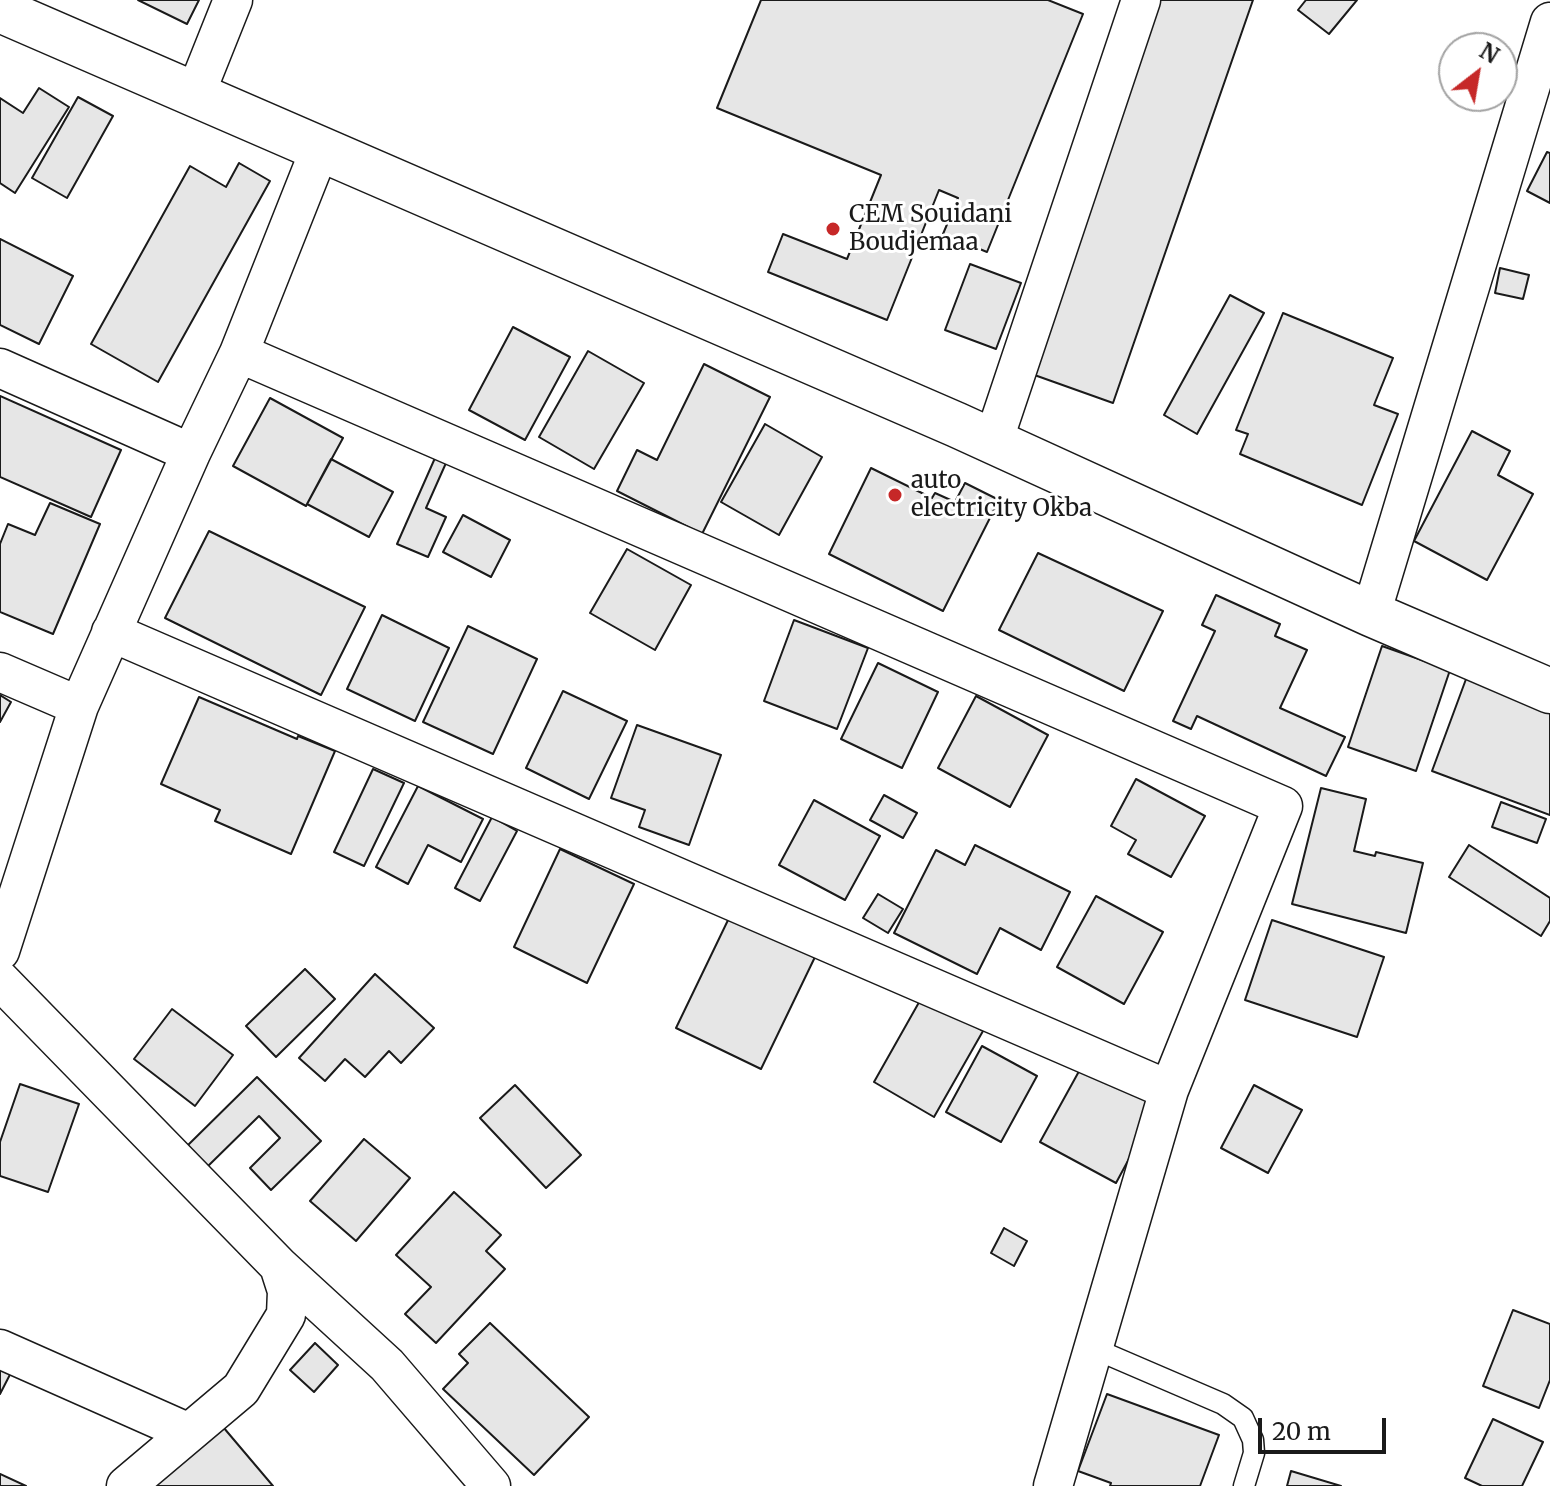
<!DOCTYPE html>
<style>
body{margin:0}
#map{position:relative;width:1550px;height:1486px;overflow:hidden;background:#fff;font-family:Merriweather,serif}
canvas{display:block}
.north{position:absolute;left:1438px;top:32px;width:80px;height:80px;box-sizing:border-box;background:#fff;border:2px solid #a3a3a3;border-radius:50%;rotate:31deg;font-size:22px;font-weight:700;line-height:32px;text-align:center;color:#1a1a1a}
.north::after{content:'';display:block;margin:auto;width:28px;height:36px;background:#c62828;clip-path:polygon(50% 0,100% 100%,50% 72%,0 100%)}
.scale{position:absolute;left:1258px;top:1418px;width:128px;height:36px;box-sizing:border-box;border:4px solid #1a1a1a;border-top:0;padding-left:10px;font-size:24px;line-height:28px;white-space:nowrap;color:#1a1a1a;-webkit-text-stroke:6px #fff;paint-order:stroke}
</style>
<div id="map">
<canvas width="1550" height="1486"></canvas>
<div class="north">N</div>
<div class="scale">20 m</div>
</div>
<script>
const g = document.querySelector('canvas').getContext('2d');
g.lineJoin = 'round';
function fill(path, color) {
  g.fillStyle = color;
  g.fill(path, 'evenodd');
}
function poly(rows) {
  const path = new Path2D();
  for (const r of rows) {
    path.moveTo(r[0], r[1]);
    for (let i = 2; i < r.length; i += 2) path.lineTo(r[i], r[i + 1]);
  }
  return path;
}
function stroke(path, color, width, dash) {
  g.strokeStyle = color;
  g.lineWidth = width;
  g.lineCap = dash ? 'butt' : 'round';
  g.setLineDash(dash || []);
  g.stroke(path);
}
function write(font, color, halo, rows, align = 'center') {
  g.font = font + ' Merriweather,serif';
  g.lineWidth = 6;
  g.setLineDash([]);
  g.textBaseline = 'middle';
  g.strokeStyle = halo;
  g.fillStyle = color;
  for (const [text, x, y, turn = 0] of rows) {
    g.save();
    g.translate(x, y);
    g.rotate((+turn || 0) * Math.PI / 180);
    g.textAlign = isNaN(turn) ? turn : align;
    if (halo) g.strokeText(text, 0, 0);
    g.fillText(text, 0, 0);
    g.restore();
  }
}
const building = poly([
 [138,0,199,0,187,24,138,0],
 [761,0,1048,0,1083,14,987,252,943,234,958,198,939,190,887,320,768,272,783,234,847,259,881,175,717,108,761,0],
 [1156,0,1253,0,1113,403,1026,372,1156,0],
 [1306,0,1357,0,1329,34,1298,10,1306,0],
 [39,88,69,107,15,193,0,183,0,98,23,113,39,88],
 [78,97,113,116,67,198,32,178,78,97],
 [1547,152,1550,153,1550,203,1527,191,1547,152],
 [239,163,270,181,158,382,91,344,190,166,226,187,239,163],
 [0,239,73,276,39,344,0,325,0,239],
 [970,264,1021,283,996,349,945,330,970,264],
 [1500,268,1529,275,1523,299,1495,293,1500,268],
 [1230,295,1264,313,1197,434,1164,415,1230,295],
 [1283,313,1393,358,1374,405,1398,414,1362,505,1240,454,1248,434,1236,430,1283,313],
 [513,327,570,357,525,440,469,410,513,327],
 [588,351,644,383,594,469,539,437,588,351],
 [704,364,770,397,702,534,617,491,637,450,657,460,704,364],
 [0,396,121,450,91,517,0,477,0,396],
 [270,398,343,438,306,506,233,466,270,398],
 [765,424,822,457,779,535,721,502,765,424],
 [1472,431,1510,451,1498,475,1533,494,1487,580,1414,541,1472,431],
 [435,458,446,463,426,508,446,517,428,557,397,544,435,458],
 [331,459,393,492,369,537,307,504,331,459],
 [871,468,932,498,935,493,955,502,965,483,999,500,943,611,829,554,871,468],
 [50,503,100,524,53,634,0,612,0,544,8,524,35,535,50,503],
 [463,515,510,540,491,577,443,552,463,515],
 [209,531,365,607,321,695,165,618,209,531],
 [627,549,691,585,655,650,590,613,627,549],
 [1038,553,1163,611,1124,691,999,630,1038,553],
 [1216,595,1280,624,1275,636,1307,650,1280,708,1345,737,1326,776,1197,716,1191,729,1173,721,1215,631,1202,625,1216,595],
 [382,615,449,648,415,721,347,689,382,615],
 [794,620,868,648,837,729,764,701,794,620],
 [468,626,537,659,493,754,423,722,468,626],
 [1382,646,1450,670,1416,771,1348,747,1382,646],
 [878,663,938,692,902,768,841,739,878,663],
 [1469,671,1550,701,1550,815,1432,771,1469,671],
 [563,691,627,721,589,799,526,768,563,691],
 [0,695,11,702,0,722,0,695],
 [976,696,1048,735,1010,807,938,768,976,696],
 [199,697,297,739,298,736,335,751,291,854,215,821,220,810,161,784,199,697],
 [637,725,721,755,689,845,639,827,645,810,611,798,637,725],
 [373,769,404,783,364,866,334,852,373,769],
 [1136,779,1205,816,1171,877,1128,854,1136,840,1111,826,1136,779],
 [418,786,483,819,461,862,428,845,408,884,376,867,418,786],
 [1321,788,1366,799,1354,851,1375,856,1376,852,1423,863,1406,933,1292,904,1321,788],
 [884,795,917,813,903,838,870,820,884,795],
 [814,800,880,836,845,900,779,865,814,800],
 [1501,802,1546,819,1537,843,1492,827,1501,802],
 [492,817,517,831,480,901,455,888,492,817],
 [975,845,1070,892,1041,950,1000,928,977,974,894,933,936,850,965,865,975,845],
 [1469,845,1550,898,1550,921,1541,936,1449,877,1469,845],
 [560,849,634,884,587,983,514,947,560,849],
 [743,889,828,930,761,1069,676,1028,743,889],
 [878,894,903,909,888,933,863,918,878,894],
 [1096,896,1163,932,1124,1004,1057,967,1096,896],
 [1272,920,1384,957,1357,1037,1245,1000,1272,920],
 [305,969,335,999,276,1057,246,1026,305,969],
 [375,974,434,1028,401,1063,389,1051,365,1077,345,1059,325,1081,299,1058,375,974],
 [922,997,983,1031,934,1117,874,1082,922,997],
 [172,1009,233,1055,195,1106,134,1059,172,1009],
 [982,1046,1037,1076,1001,1142,946,1112,982,1046],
 [1083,1064,1158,1105,1116,1183,1040,1142,1083,1064],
 [257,1077,321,1141,271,1190,250,1168,280,1138,259,1116,205,1169,185,1148,257,1077],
 [20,1084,79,1104,48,1192,0,1176,0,1142,20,1084],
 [515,1085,581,1155,546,1188,480,1118,515,1085],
 [1254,1085,1302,1110,1268,1173,1221,1148,1254,1085],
 [364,1139,410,1178,356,1241,310,1201,364,1139],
 [454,1192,501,1235,486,1251,505,1269,436,1343,405,1314,431,1287,396,1255,454,1192],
 [1004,1228,1027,1241,1014,1266,991,1253,1004,1228],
 [1513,1310,1550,1324,1550,1380,1539,1408,1483,1386,1513,1310],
 [490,1323,589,1417,534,1475,443,1389,468,1363,459,1354,490,1323],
 [315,1343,338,1365,314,1392,290,1370,315,1343],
 [0,1350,18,1359,0,1394,0,1350],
 [1107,1394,1219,1435,1200,1486,1110,1486,1111,1483,1078,1471,1107,1394],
 [1493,1419,1543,1442,1522,1486,1482,1486,1465,1478,1493,1419],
 [218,1421,273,1486,147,1486,218,1421],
 [1291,1471,1341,1486,1287,1486,1291,1471],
 [0,1474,26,1486,0,1486,0,1474]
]);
fill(building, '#e6e6e6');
stroke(building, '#1a1a1a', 2);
const lane = poly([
 [1095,1349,1223,1404,1243,1418,1253,1440,1254,1453,1244,1486]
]);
const street = poly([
 [195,95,233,0],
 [0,368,191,453],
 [993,442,1141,0],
 [1371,614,1550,22],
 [111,632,1169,1090,1283,806,239,353],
 [0,672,79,706],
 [0,951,79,706,191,453,239,353,320,149],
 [0,980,279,1266,287,1291,286,1315,241,1389,126,1486],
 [279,1266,387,1365,491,1486],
 [0,1349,187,1432],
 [1053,1486,1169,1090]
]);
const secondary = poly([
 [0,10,957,425,1371,614,1550,691]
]);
stroke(lane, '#1a1a1a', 23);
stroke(street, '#1a1a1a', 41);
stroke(secondary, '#1a1a1a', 47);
stroke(lane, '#fff', 20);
stroke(street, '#fff', 38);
stroke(secondary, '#fff', 44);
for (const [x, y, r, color] of [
 [833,229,8,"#c62828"],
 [895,495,8,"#c62828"]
]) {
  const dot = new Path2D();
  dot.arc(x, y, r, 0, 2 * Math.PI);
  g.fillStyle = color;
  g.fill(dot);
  stroke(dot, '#fff', 3);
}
write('24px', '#1a1a1a', '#fff', [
 ["CEM Souidani",849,215],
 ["Boudjemaa",849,243],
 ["auto",911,481],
 ["electricity Okba",911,509]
], 'left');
</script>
